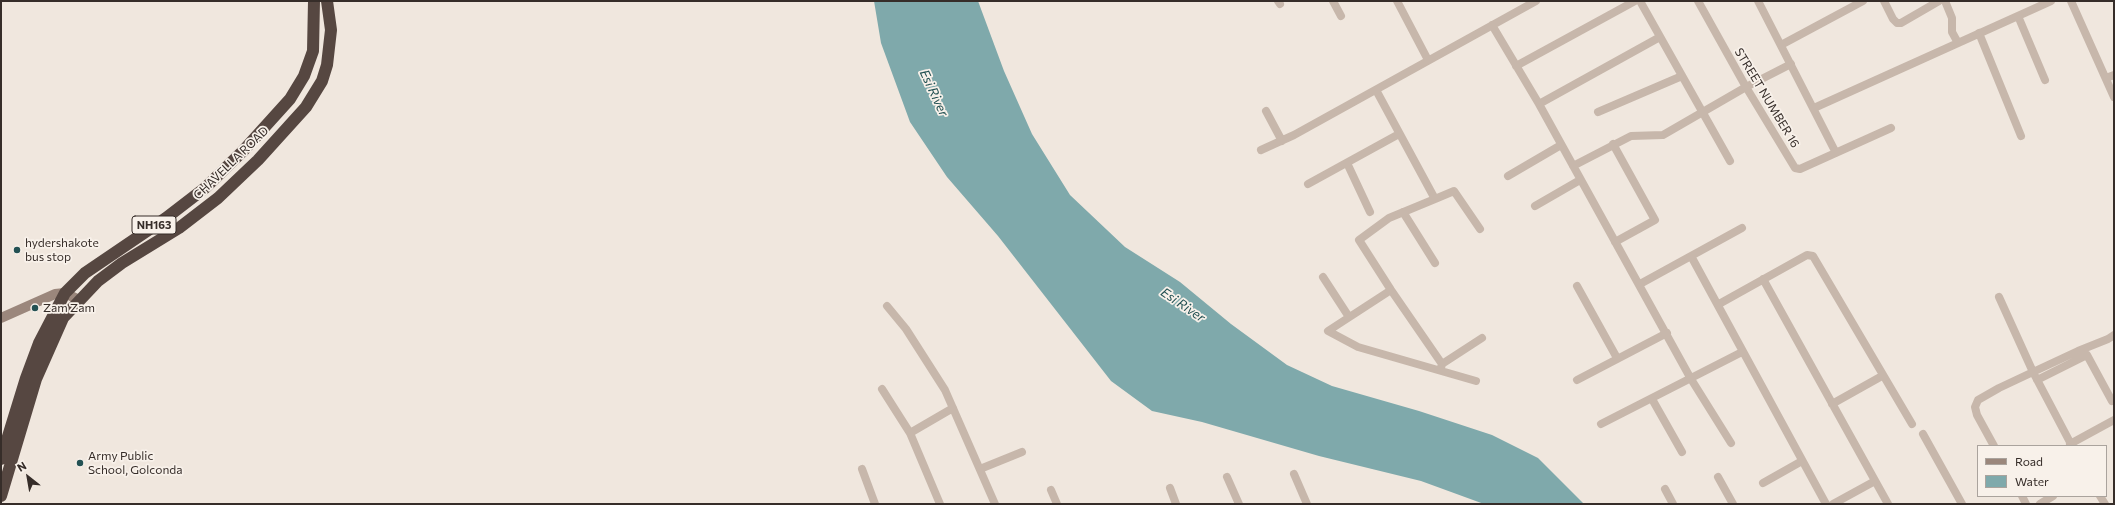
<!DOCTYPE html>
<style>
body{margin:0}
#map{position:relative;width:2115px;height:505px;overflow:hidden;background:#f0e7de;font-family:Commissioner,sans-serif}
canvas{display:block}
.frame{position:absolute;inset:0;border:2px solid #362d29;pointer-events:none}
.legend{position:absolute;left:1977px;top:445px;width:130px;height:52px;box-sizing:border-box;background:#f8f1ea;border:1px solid #aaa39d;margin:0;padding:5px 7px;list-style:none;font-size:12px;color:#362d29}
.legend li{display:flex;align-items:center;gap:8px;height:20px}
.legend b{width:20px;border:1px solid #aaa39d}
.north{position:absolute;left:8px;top:457px;width:40px;height:40px;-webkit-text-stroke:3px #f8f1ea;paint-order:stroke;rotate:329deg;font-size:11px;font-weight:700;line-height:16px;text-align:center;color:#362d29}
.north::after{content:'';display:block;margin:auto;width:14px;height:18px;background:#362d29;clip-path:polygon(50% 0,100% 100%,50% 72%,0 100%)}
</style>
<div id="map">
<canvas width="2115" height="505"></canvas>
<div class="frame"></div>
<ul class="legend">
<li><b style="height:5px;background:#9b877c"></b>Road</li>
<li><b style="height:11px;background:#7fa9ab"></b>Water</li>
</ul>
<div class="north">N</div>
</div>
<script>
const g = document.querySelector('canvas').getContext('2d');
g.lineJoin = 'round';
function fill(path, color) {
  g.fillStyle = color;
  g.fill(path, 'evenodd');
}
function poly(rows) {
  const path = new Path2D();
  for (const r of rows) {
    path.moveTo(r[0], r[1]);
    for (let i = 2; i < r.length; i += 2) path.lineTo(r[i], r[i + 1]);
  }
  return path;
}
function stroke(path, color, width, dash) {
  g.strokeStyle = color;
  g.lineWidth = width;
  g.lineCap = dash ? 'butt' : 'round';
  g.setLineDash(dash || []);
  g.stroke(path);
}
function write(font, color, halo, rows, align = 'center') {
  g.font = font + ' Commissioner,sans-serif';
  g.lineWidth = 3.5;
  g.setLineDash([]);
  g.textBaseline = 'middle';
  g.strokeStyle = halo;
  g.fillStyle = color;
  for (const [text, x, y, turn = 0] of rows) {
    g.save();
    g.translate(x, y);
    g.rotate((+turn || 0) * Math.PI / 180);
    g.textAlign = isNaN(turn) ? turn : align;
    if (halo) g.strokeText(text, 0, 0);
    g.fillText(text, 0, 0);
    g.restore();
  }
}
fill(poly([
 [874,1,978,1,1004,71,1032,134,1070,195,1125,247,1180,282,1231,324,1287,365,1332,386,1419,411,1492,435,1538,458,1584,504,1484,504,1421,481,1319,456,1202,422,1152,411,1111,381,998,236,947,177,910,122,881,43]
]), '#7fa9ab');
stroke(poly([
 [1278,1,1280,4],
 [1333,1,1341,16],
 [1397,1,1428,60],
 [1640,1,1730,161],
 [1698,1,1746,87,1795,168,1800,169,1891,128],
 [1758,1,1836,153],
 [1884,1,1893,19,1897,23,1901,23,1939,1],
 [1945,1,1952,18,1952,32,1958,43],
 [2071,1,2114,97],
 [2018,16,2045,80],
 [1492,25,1539,104,1691,379,1731,443],
 [1979,33,2021,136],
 [1781,45,1863,1],
 [1516,66,1635,1],
 [2106,78,2114,75],
 [1376,90,1435,199,1389,218,1359,240,1391,290,1442,364],
 [1539,104,1660,37],
 [1814,108,2051,1],
 [1266,111,1282,141],
 [1598,112,1682,76],
 [1613,144,1655,220,1615,242],
 [1261,150,1294,135,1536,1],
 [1347,163,1370,212],
 [1573,166,1631,136,1663,135,1746,87,1791,64],
 [1508,176,1561,145],
 [1308,184,1399,134],
 [1435,199,1454,191,1480,229],
 [1535,206,1580,180],
 [1403,212,1435,263],
 [1691,256,1826,504],
 [1323,277,1349,317],
 [1763,279,1888,504],
 [1640,284,1742,228],
 [1577,286,1617,358],
 [1391,290,1328,331,1358,347,1476,381],
 [1719,304,1807,255,1813,256,1912,424],
 [887,306,906,329,945,390,995,504],
 [1441,368,1442,364,1482,338],
 [1577,380,1667,333],
 [2037,380,2087,355,2112,401],
 [882,389,910,433,940,504],
 [1652,399,1682,452],
 [1832,404,1882,376],
 [1601,424,1742,352],
 [910,433,953,408],
 [1923,434,1962,504],
 [2070,444,2114,420],
 [1994,446,1977,415,1975,407,1978,400,1999,388,2033,372,1999,297],
 [2072,446,2033,372,2078,351,2108,339,2114,335],
 [862,469,875,504],
 [980,469,1022,452],
 [1294,474,1307,504],
 [1227,477,1239,504],
 [1718,477,1733,504],
 [1763,483,1802,461],
 [1170,488,1176,504],
 [1665,489,1673,504],
 [1051,490,1057,504],
 [2022,496,2026,504],
 [2100,496,2105,504],
 [1833,504,1875,481],
 [2040,504,2053,496]
]), '#c7b7ab', 8);
stroke(poly([
 [1,318,55,294,65,293,79,300]
]), '#9b877c', 10);
stroke(poly([
 [1,459,26,378,39,343,65,293,85,273,166,218,205,188,243,151,290,99,304,76,313,51,314,1],
 [1,496,36,379,63,318,98,281,122,263,179,228,218,198,258,160,306,107,322,81,327,65,331,30,327,1]
]), '#564741', 12);
for (const [x, y, r, color] of [
 [17,250,4,"#235153"],
 [35,308,4,"#235153"],
 [80,463,4,"#235153"]
]) {
  const dot = new Path2D();
  dot.arc(x, y, r, 0, 2 * Math.PI);
  g.fillStyle = color;
  g.fill(dot);
  stroke(dot, '#f8f1ea', 1.5);
}
for (const [x, y, w] of [
 [154,225,44]
]) {
  const box = new Path2D();
  box.roundRect(x - w / 2, y - 9, w, 18, 3);
  g.fillStyle = '#f8f1ea';
  g.fill(box);
  stroke(box, '#362d29', 1);
}
write('bold 11px', '#362d29', null, [
 ["NH163",154,225]
]);
write('12px', '#362d29', '#f8f1ea', [
 ["STREET NUMBER 16",1767,98,59],
 ["CHAVELLA ROAD",231,163,-44]
]);
write('12px', '#362d29', '#f8f1ea', [
 ["hydershakote",25,243],
 ["bus stop",25,257],
 ["Zam Zam",43,308],
 ["Army Public",88,456],
 ["School, Golconda",88,470]
], 'left');
write('italic 13px', '#235153', '#f8f1ea', [
 ["Esi River",934,93,65],
 ["Esi River",1183,305,34]
]);
</script>
